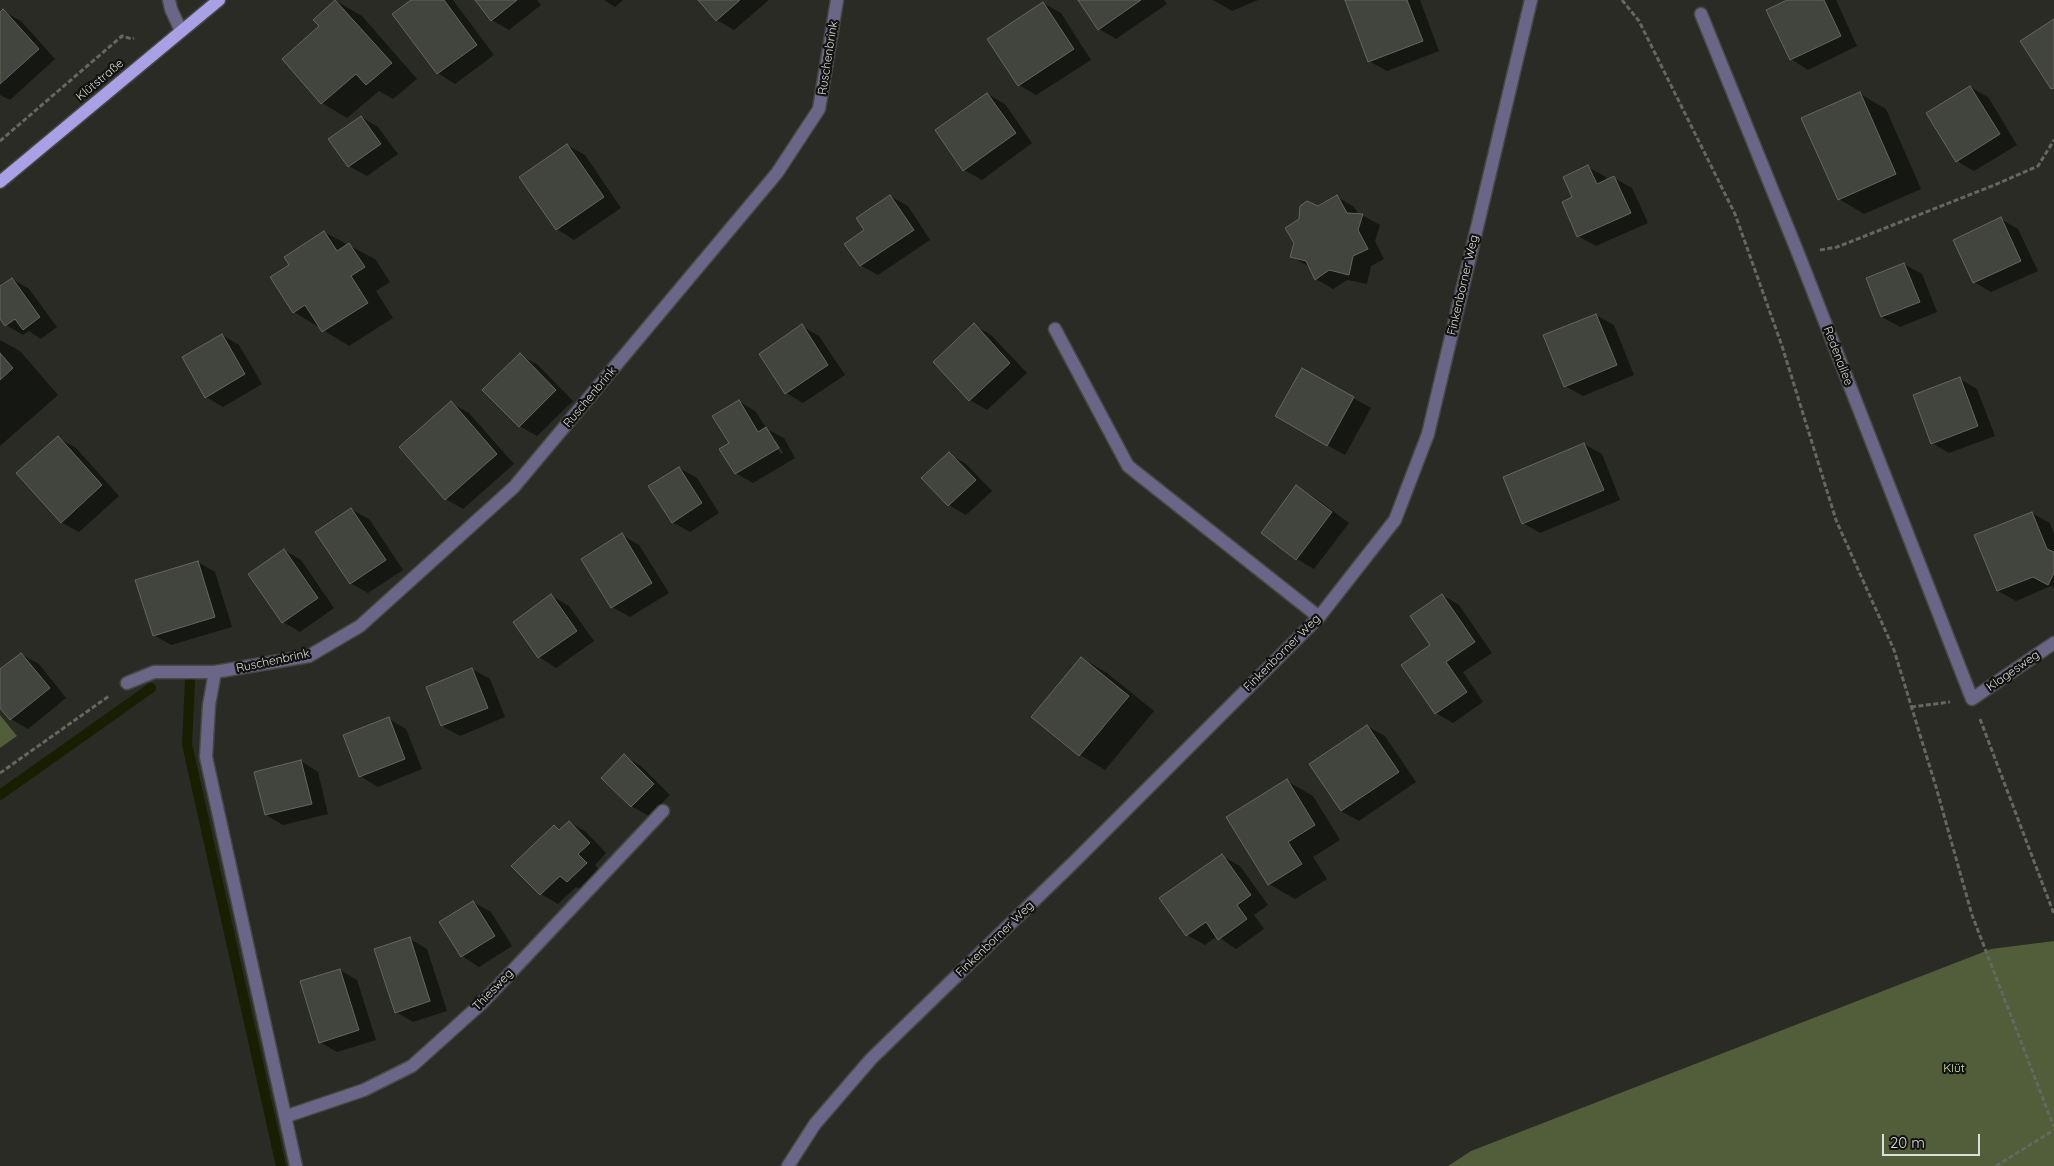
<!DOCTYPE html>
<meta charset="utf-8">
<style>
body{margin:0}
#map{position:relative;width:2054px;height:1166px;overflow:hidden;background:#292b24;font-family:Quicksand,sans-serif}
canvas{display:block}
.scale{position:absolute;left:1882px;top:1134px;width:98px;height:22px;box-sizing:border-box;border:2px solid #dcded9;border-top:0;padding-left:6px;font-size:15px;line-height:18px;white-space:nowrap;color:#dcded9;-webkit-text-stroke:4px #121310;paint-order:stroke}
</style>
<div id="map">
<canvas width="2054" height="1166"></canvas>
<div class="scale">20 m</div>
</div>
<script>
const g = document.querySelector('canvas').getContext('2d');
g.lineJoin = 'round';
function fill(path, color) {
  g.fillStyle = color;
  g.fill(path, 'evenodd');
}
function poly(rows) {
  const path = new Path2D();
  for (const r of rows) {
    path.moveTo(r[0], r[1]);
    for (let i = 2; i < r.length; i += 2) path.lineTo(r[i], r[i + 1]);
  }
  return path;
}
function stroke(path, color, width, dash) {
  g.strokeStyle = color;
  g.lineWidth = width;
  g.lineCap = dash ? 'butt' : 'round';
  g.setLineDash(dash || []);
  g.stroke(path);
}
function write(font, color, halo, rows, align = 'center') {
  g.font = font + ' Quicksand,sans-serif';
  g.lineWidth = 4.5;
  g.setLineDash([]);
  g.textBaseline = 'middle';
  g.strokeStyle = halo;
  g.fillStyle = color;
  for (const [text, x, y, turn = 0] of rows) {
    g.save();
    g.translate(x, y);
    g.rotate((+turn || 0) * Math.PI / 180);
    g.textAlign = isNaN(turn) ? turn : align;
    if (halo) g.strokeText(text, 0, 0);
    g.fillText(text, 0, 0);
    g.restore();
  }
}
fill(poly([
 [0,715,17,736,0,748],
 [2054,941,2054,1166,1448,1166,1471,1151,1991,949]
]), '#525d39');
fill(poly([
 [414,0,453,0,494,55,455,84,438,73],
 [476,0,537,0,541,5,509,30,492,20],
 [604,0,623,0,615,7],
 [699,0,769,0,734,30,717,20],
 [1079,0,1164,0,1167,4,1116,39,1099,29],
 [1213,0,1258,0,1232,11],
 [1346,0,1420,0,1439,51,1387,71,1369,61],
 [1790,0,1836,0,1857,46,1808,70,1791,59],
 [336,1,362,16,417,79,393,99,379,91,347,118,322,103,321,26,315,20],
 [1043,3,1061,13,1091,60,1036,95,1019,85,989,39],
 [3,11,21,21,55,59,10,100,0,95,0,14],
 [1970,87,1988,97,2017,145,1974,171,1957,161],
 [987,94,1005,104,1032,143,982,180,964,170],
 [1860,94,1886,109,1921,189,1864,214,1839,199],
 [361,117,378,127,398,154,367,176,349,166],
 [567,145,585,155,621,208,574,240,557,229,521,177],
 [1588,167,1606,177,1607,181,1614,178,1632,188,1648,223,1596,246,1578,236,1574,197],
 [890,196,908,206,930,240,878,275,860,265,866,230],
 [1337,197,1354,207,1359,215,1362,215,1380,225,1375,241,1384,259,1371,266,1367,284,1347,280,1333,289,1316,279,1310,267,1292,257,1319,207],
 [2001,219,2018,229,2038,271,1991,292,1974,282],
 [324,232,375,259,390,282,376,291,393,318,349,346,294,312,291,266],
 [1904,264,1922,274,1937,312,1900,327,1882,317,1867,279],
 [12,279,29,289,57,327,41,339,29,331,23,335,6,325,0,317,0,288],
 [1596,315,1614,325,1634,375,1583,396,1565,386],
 [974,325,991,335,1027,373,987,410,970,400],
 [802,326,819,336,845,375,803,403,786,393],
 [222,335,239,345,262,384,223,407,206,397],
 [0,340,20,351,58,395,0,446],
 [520,355,538,365,573,401,537,436,519,426],
 [1302,369,1371,408,1345,455,1276,416],
 [1960,379,1977,389,1995,436,1949,453,1932,443],
 [739,401,756,412,767,429,784,438,795,458,753,483,735,473],
 [773,441,776,441,783,452,781,454],
 [451,403,469,413,514,464,463,509,446,499],
 [58,438,76,448,119,496,79,532,61,522],
 [1584,444,1602,454,1620,500,1540,533,1523,523],
 [949,454,966,464,992,491,966,515,949,505],
 [679,468,697,478,719,513,690,532,672,522],
 [1297,487,1314,497,1349,523,1314,569,1297,559],
 [351,509,369,519,403,570,368,593,350,583],
 [2032,513,2050,523,2054,534,2054,588,2051,586,2016,601,1998,591,1976,536],
 [622,535,639,545,669,593,630,617,612,607],
 [284,550,301,560,334,608,300,632,283,622],
 [198,562,215,572,232,627,171,645,154,635],
 [1442,595,1459,605,1492,653,1463,672,1483,702,1453,723,1436,713,1431,645],
 [552,596,569,606,594,641,556,668,539,657],
 [21,654,39,664,66,698,28,729,11,719,0,706,0,671],
 [1082,658,1107,673,1154,711,1105,770,1080,755],
 [472,669,490,679,505,717,460,736,442,726,427,687],
 [389,719,406,729,422,769,378,787,360,776],
 [1367,726,1385,736,1416,782,1359,821,1341,811],
 [624,756,641,766,670,795,649,816,631,806],
 [301,761,318,772,328,814,283,825,266,815],
 [1287,781,1313,796,1340,840,1313,857,1327,879,1295,899,1269,884],
 [569,822,586,832,606,853,595,865,603,874,585,891,576,887,558,904,541,894,554,826,561,830],
 [1222,856,1240,866,1268,905,1254,915,1264,929,1236,949,1217,936,1205,945,1187,935],
 [473,902,491,912,512,946,479,967,462,956,441,922],
 [410,939,427,949,447,1011,413,1022,396,1012],
 [340,970,357,980,376,1040,337,1052,320,1042]
]), '#0007');
stroke(poly([
 [190,681,187,744,281,1166],
 [0,795,151,688]
]), '#171f00', 10);
const building = poly([
 [335,0,392,63,366,85,356,74,321,104,282,59,319,26,313,20,335,0],
 [411,0,444,0,477,45,437,74,392,14,411,0],
 [475,0,517,0,491,21,475,0],
 [698,0,740,0,716,21,698,0],
 [1078,0,1141,0,1098,30,1078,0],
 [1345,0,1407,0,1423,41,1368,62,1345,0],
 [1787,0,1824,0,1841,36,1790,60,1766,10,1787,0],
 [1043,2,1074,49,1018,86,987,39,1043,2],
 [3,9,39,49,0,84,0,12,3,9],
 [2054,19,2054,88,2051,89,2020,41,2054,19],
 [1970,86,2000,134,1956,162,1926,113,1970,86],
 [1860,92,1896,174,1838,200,1801,118,1860,92],
 [987,93,1016,133,963,171,935,130,987,93],
 [361,116,381,144,348,167,328,139,361,116],
 [567,144,604,197,556,230,519,177,567,144],
 [1588,165,1597,184,1614,176,1631,213,1577,237,1562,202,1572,197,1563,177,1588,165],
 [890,195,914,230,860,266,844,244,864,230,856,218,890,195],
 [1337,195,1347,213,1363,214,1358,230,1368,249,1353,256,1349,275,1329,270,1315,280,1306,261,1290,257,1294,243,1285,228,1299,219,1300,206,1307,201,1318,206,1337,195],
 [2001,217,2021,261,1973,283,1953,240,2001,217],
 [324,231,337,251,349,243,365,267,351,276,368,303,322,332,305,305,293,313,270,277,289,265,284,257,324,231],
 [1904,263,1920,302,1881,317,1866,278,1904,263],
 [12,278,40,317,23,330,15,319,5,326,0,319,0,286,12,278],
 [1596,314,1617,365,1564,387,1543,335,1596,314],
 [974,323,1010,363,969,401,933,362,974,323],
 [802,324,828,365,785,394,759,354,802,324],
 [222,334,245,374,205,398,182,357,222,334],
 [0,353,13,368,0,380,0,353],
 [520,353,556,390,519,427,482,390,520,353],
 [1302,368,1354,397,1327,446,1275,416,1302,368],
 [1960,377,1978,426,1931,444,1913,395,1960,377],
 [739,400,758,432,766,427,779,448,735,474,719,449,729,443,712,416,739,400],
 [451,401,497,454,445,500,399,447,451,401],
 [58,436,102,485,61,523,16,473,58,436],
 [1584,443,1604,490,1522,524,1503,477,1584,443],
 [949,452,976,480,948,506,921,478,949,452],
 [679,467,702,503,672,523,648,486,679,467],
 [1296,485,1332,512,1296,560,1261,533,1296,485],
 [351,508,386,560,350,584,315,532,351,508],
 [2032,512,2047,549,2054,552,2054,573,2048,585,2033,577,1997,591,1974,535,2032,512],
 [622,533,652,583,611,608,581,559,622,533],
 [284,549,318,598,282,623,248,574,284,549],
 [198,561,215,617,153,636,135,580,198,561],
 [551,594,577,631,538,658,513,622,551,594],
 [1442,594,1475,642,1446,662,1467,692,1435,714,1401,665,1430,645,1410,616,1442,594],
 [21,653,50,688,10,720,0,708,0,669,21,653],
 [1081,657,1129,696,1079,756,1031,717,1081,657],
 [472,668,488,708,441,726,426,687,472,668],
 [389,717,405,759,359,777,343,735,389,717],
 [1367,725,1399,772,1341,811,1309,764,1367,725],
 [624,754,654,784,631,807,601,778,624,754],
 [301,760,312,804,265,815,254,772,301,760],
 [1287,779,1315,825,1288,842,1302,864,1268,885,1226,817,1287,779],
 [569,821,590,843,578,854,587,863,567,882,560,876,540,895,511,866,554,825,559,830,569,821],
 [1222,854,1251,895,1237,905,1247,919,1218,940,1206,922,1186,936,1159,898,1222,854],
 [473,901,495,936,461,957,439,922,473,901],
 [410,937,430,1001,395,1013,374,949,410,937],
 [340,969,359,1030,319,1043,300,981,340,969]
]);
fill(building, '#42453d');
stroke(building, '#64675e', 1);
const minor = poly([
 [169,0,171,9,181,31],
 [1701,14,1798,253,1972,699,2054,643],
 [1055,329,1128,466,1319,617],
 [215,672,209,705,206,757,296,1166],
 [127,683,154,672,215,672,309,656,360,626,514,487,777,173,819,109,837,0],
 [287,1116,364,1090,412,1066,482,1003,663,811],
 [788,1166,815,1124,871,1059,1076,860,1319,617,1395,520,1428,434,1531,0]
]);
const major = poly([
 [0,182,219,0]
]);
stroke(minor, '#464841', 15);
stroke(major, '#464841', 15);
stroke(poly([
 [1622,0,1639,21,1735,214,1782,346,1836,520,1894,650,1936,787,1972,915,2054,1127],
 [0,141,122,36,132,39,134,38],
 [1820,250,1837,247,1997,184,2038,166,2054,140],
 [1911,707,1950,702],
 [1980,719,2054,914],
 [0,773,109,696],
 [1996,1166,2054,1130]
]), '#656761', 3, [5, 2.5]);
stroke(minor, '#696688', 12);
stroke(major, '#a8a1e6', 12);
write('12px', '#dcded9', '#121310', [
 ["Ruschenbrink",828,58,-81],
 ["Klütstraße",100,80,-40],
 ["Finkenborner Weg",1463,285,-77],
 ["Redenallee",1838,356,69],
 ["Ruschenbrink",590,397,-50],
 ["Finkenborner Weg",1282,653,-45],
 ["Ruschenbrink",273,661,-12],
 ["Klagesweg",2013,671,-35],
 ["Finkenborner Weg",995,939,-44],
 ["Thiesweg",493,990,-46]
]);
write('12px', '#d1e5a5', '#121310', [
 ["Klüt",1954,1068]
]);
</script>
